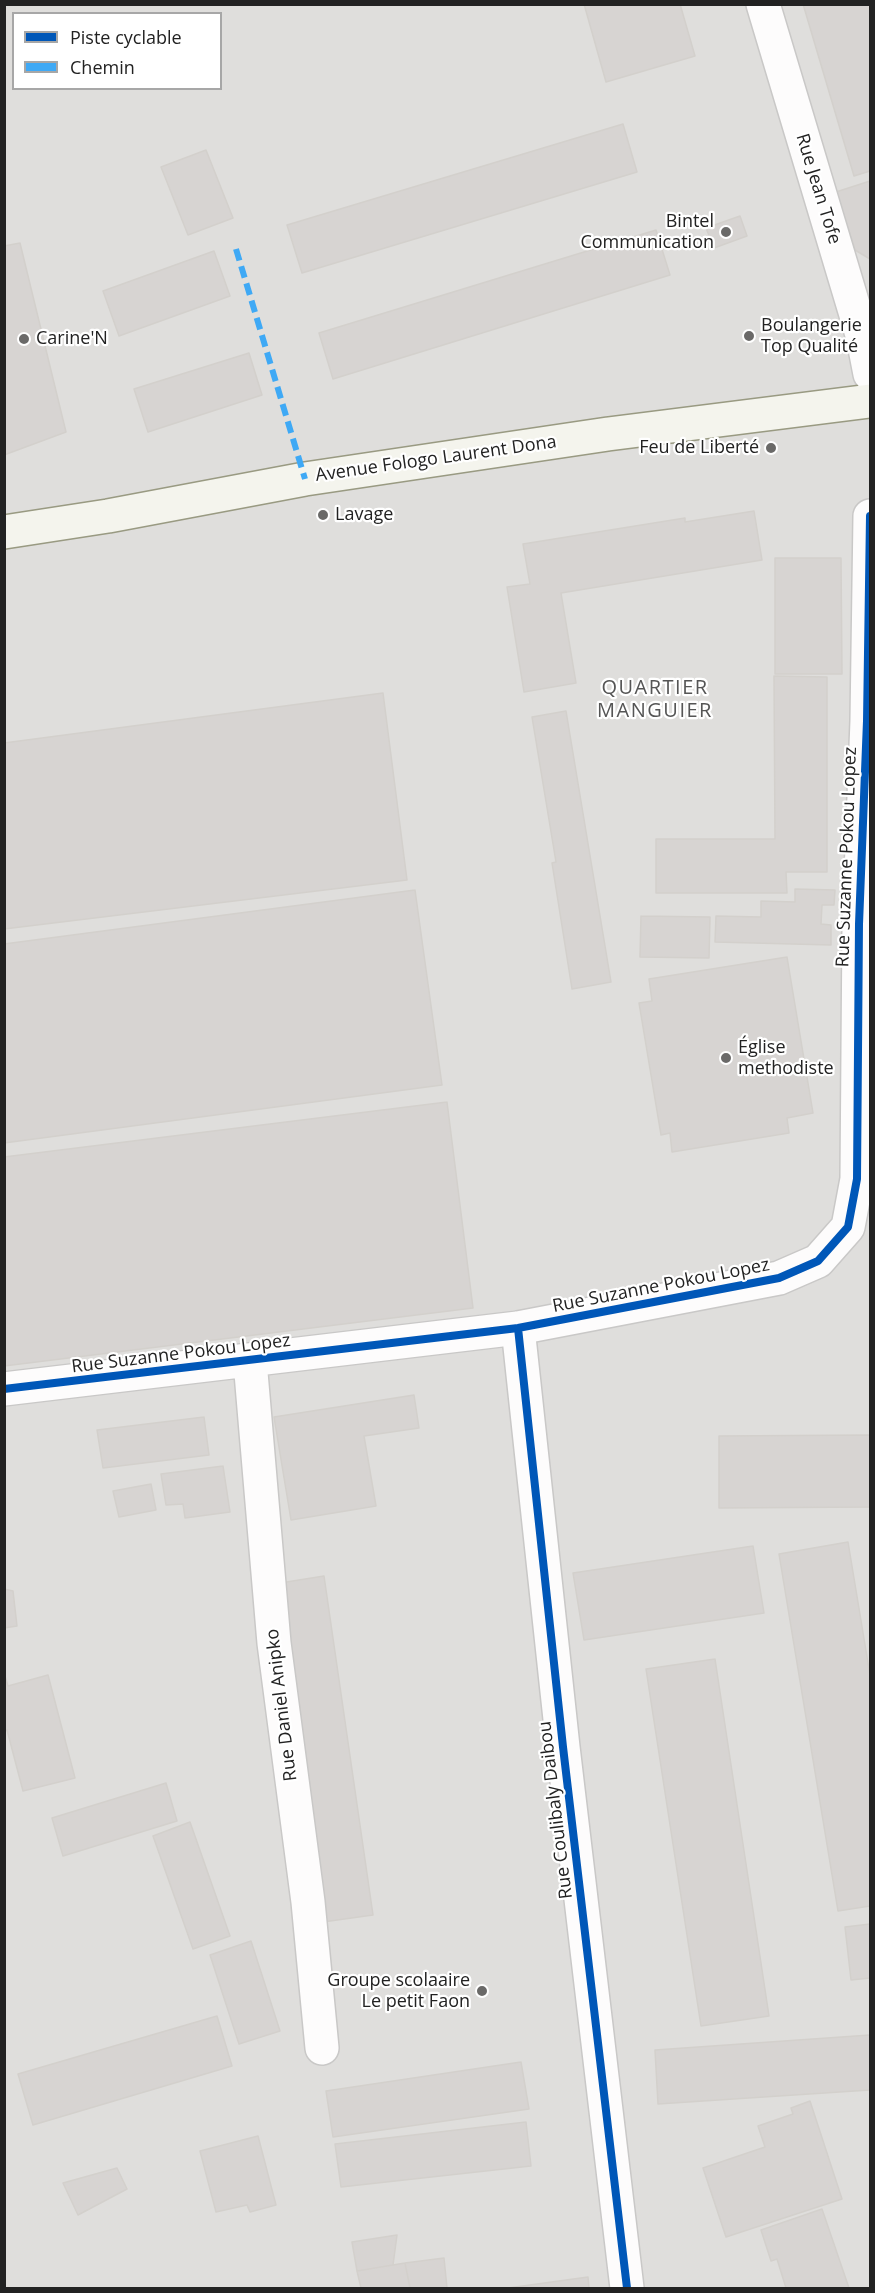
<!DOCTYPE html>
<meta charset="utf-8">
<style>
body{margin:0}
#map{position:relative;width:875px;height:2293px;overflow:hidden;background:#f0eeeb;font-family:"Open Sans",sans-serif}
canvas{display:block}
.frame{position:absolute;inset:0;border:6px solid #222;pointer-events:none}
.legend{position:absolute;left:12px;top:12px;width:210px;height:78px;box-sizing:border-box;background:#fff;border:2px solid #a7a7a7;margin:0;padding:8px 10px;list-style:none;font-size:18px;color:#222}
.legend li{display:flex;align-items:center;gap:12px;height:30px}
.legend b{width:30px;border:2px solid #a7a7a7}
</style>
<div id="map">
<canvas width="875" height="2293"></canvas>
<div class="frame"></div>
<ul class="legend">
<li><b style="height:8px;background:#0057b8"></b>Piste cyclable</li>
<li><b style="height:8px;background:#3fa9f5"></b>Chemin</li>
</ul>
</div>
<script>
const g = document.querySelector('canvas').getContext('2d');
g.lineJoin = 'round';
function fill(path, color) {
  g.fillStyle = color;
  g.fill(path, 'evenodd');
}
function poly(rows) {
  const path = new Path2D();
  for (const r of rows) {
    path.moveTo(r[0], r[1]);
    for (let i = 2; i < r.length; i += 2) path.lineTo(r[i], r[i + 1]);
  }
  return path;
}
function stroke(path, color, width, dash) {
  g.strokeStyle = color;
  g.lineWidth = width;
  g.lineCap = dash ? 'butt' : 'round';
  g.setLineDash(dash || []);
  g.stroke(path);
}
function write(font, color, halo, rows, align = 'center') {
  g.font = font + ' "Open Sans",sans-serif';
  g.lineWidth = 4.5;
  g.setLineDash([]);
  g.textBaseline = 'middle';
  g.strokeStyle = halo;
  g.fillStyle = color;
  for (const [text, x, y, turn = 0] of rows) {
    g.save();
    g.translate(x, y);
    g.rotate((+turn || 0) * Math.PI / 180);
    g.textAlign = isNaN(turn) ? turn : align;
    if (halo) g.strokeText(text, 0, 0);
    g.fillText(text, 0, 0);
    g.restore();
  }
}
fill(poly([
 [5,5,870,5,870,2288,5,2288],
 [14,14,220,14,220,88,14,88]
]), '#dfdedc');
const building = poly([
 [584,4,680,4,695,56,606,82,584,4],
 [803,4,870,4,870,171,854,176,803,4],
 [623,124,637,172,302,273,287,225,623,124],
 [206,150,233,218,188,235,161,167,206,150],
 [870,181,870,259,855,250,836,192,870,181],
 [740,216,747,236,714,248,706,228,740,216],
 [656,230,670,275,333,379,319,333,656,230],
 [20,243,66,432,4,455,4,246,20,243],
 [214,251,230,296,119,336,103,291,214,251],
 [249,353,262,395,148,432,134,389,249,353],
 [754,511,762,560,561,593,576,683,524,692,507,587,530,584,523,544,685,518,685,522,754,511],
 [775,558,841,558,842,674,775,674,775,558],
 [774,676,827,677,827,872,786,872,787,893,656,893,656,839,775,839,774,676],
 [383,693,407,880,4,929,4,743,383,693],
 [566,711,611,982,572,989,552,863,556,862,532,717,566,711],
 [795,889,835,890,834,905,822,905,821,924,831,925,831,945,715,942,716,916,761,917,761,901,795,902,795,889],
 [415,890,442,1085,4,1143,4,944,415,890],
 [641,916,710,917,709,958,640,957,641,916],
 [787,957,813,1113,787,1118,789,1133,672,1152,670,1133,661,1135,639,1003,652,1001,649,979,787,957],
 [447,1102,473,1308,4,1366,4,1157,447,1102],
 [414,1395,419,1428,364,1436,376,1506,291,1520,274,1417,414,1395],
 [204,1417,209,1455,103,1468,97,1430,204,1417],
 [870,1435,870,1507,719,1508,719,1436,870,1435],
 [223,1466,230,1512,185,1518,183,1504,166,1505,161,1474,223,1466],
 [151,1484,156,1510,119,1517,113,1491,151,1484],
 [848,1542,870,1675,870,1906,838,1911,779,1554,848,1542],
 [753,1546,764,1613,584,1640,573,1573,753,1546],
 [324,1576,373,1915,323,1922,274,1584,324,1576],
 [4,1589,13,1591,17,1626,4,1628,4,1589],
 [715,1659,769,2016,701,2026,646,1669,715,1659],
 [4,1673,8,1686,48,1675,75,1778,23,1791,7,1730,4,1731,4,1673],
 [166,1783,177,1821,63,1856,52,1818,166,1783],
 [190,1822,230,1936,193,1949,153,1836,190,1822],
 [870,1924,870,1978,851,1980,845,1927,870,1924],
 [251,1941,280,2031,239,2044,210,1955,251,1941],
 [217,2016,232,2066,33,2125,18,2074,217,2016],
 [870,2035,870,2090,658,2104,655,2050,870,2035],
 [521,2062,529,2109,333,2137,326,2091,521,2062],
 [810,2101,842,2199,726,2237,703,2168,765,2147,758,2126,793,2114,791,2108,810,2101],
 [526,2122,531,2166,341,2187,335,2144,526,2122],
 [258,2136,276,2205,250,2212,247,2205,216,2212,200,2151,258,2136],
 [117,2168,127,2189,78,2215,63,2183,117,2168],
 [822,2209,849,2288,786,2288,777,2259,771,2261,761,2230,822,2209],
 [397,2235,393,2265,357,2271,352,2242,397,2235],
 [444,2258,447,2288,410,2288,405,2263,444,2258],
 [405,2263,410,2288,361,2288,357,2271,405,2263],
 [588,2277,589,2288,508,2288,588,2277]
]);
fill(building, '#d7d4d2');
stroke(building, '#d3d0cc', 1.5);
const street = poly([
 [763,4,863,338,870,374],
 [518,1328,563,1747,627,2288],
 [250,1361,274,1643,308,1902,322,2048],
 [4,1389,518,1328,779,1278,818,1261,848,1227,857,1179,859,924,867,721,870,516]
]);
const secondary = poly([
 [4,532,108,516,305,479,608,434,870,401]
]);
stroke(street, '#c9c8c7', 36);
stroke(secondary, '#999a82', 36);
stroke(street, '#fdfcfc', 33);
stroke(secondary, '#f4f4ed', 33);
stroke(poly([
 [236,249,305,479]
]), '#3fa9f5', 6, [12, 6]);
stroke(poly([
 [518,1328,563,1747,627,2288],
 [4,1389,518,1328,779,1278,818,1261,848,1227,857,1179,859,924,867,721,870,516]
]), '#0057b8', 8);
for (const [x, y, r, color] of [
 [726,232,6,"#6a6968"],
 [749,336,6,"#6a6968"],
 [24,339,6,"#6a6968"],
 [771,448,6,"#6a6968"],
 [323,515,6,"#6a6968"],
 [726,1058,6,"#6a6968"],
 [482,1991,6,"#6a6968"]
]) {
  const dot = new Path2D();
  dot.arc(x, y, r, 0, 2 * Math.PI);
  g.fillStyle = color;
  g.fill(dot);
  stroke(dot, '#fff', 2);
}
write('18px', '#222', '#fff', [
 ["Rue Jean Tofe",818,189,73],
 ["Avenue Fologo Laurent Dona",436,459,-8],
 ["Rue Suzanne Pokou Lopez",847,857,-88],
 ["Rue Suzanne Pokou Lopez",661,1286,-11],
 ["Rue Suzanne Pokou Lopez",181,1354,-7],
 ["Rue Daniel Anipko",282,1705,-97],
 ["Rue Coulibaly Daibou",556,1810,-97]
]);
write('18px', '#222', '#fff', [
 ["Bintel",714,222,"right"],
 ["Communication",714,243,"right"],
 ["Boulangerie",761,326],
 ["Top Qualité",761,347],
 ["Carine'N",36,339],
 ["Feu de Liberté",759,448,"right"],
 ["Lavage",335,515],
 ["Église",738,1048],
 ["methodiste",738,1069],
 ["Groupe scolaaire",470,1981,"right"],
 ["Le petit Faon",470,2002,"right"]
], 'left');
g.letterSpacing = '1.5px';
write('20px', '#555', '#fff', [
 ["QUARTIER",655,688],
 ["MANGUIER",655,711]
]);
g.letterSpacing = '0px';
</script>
